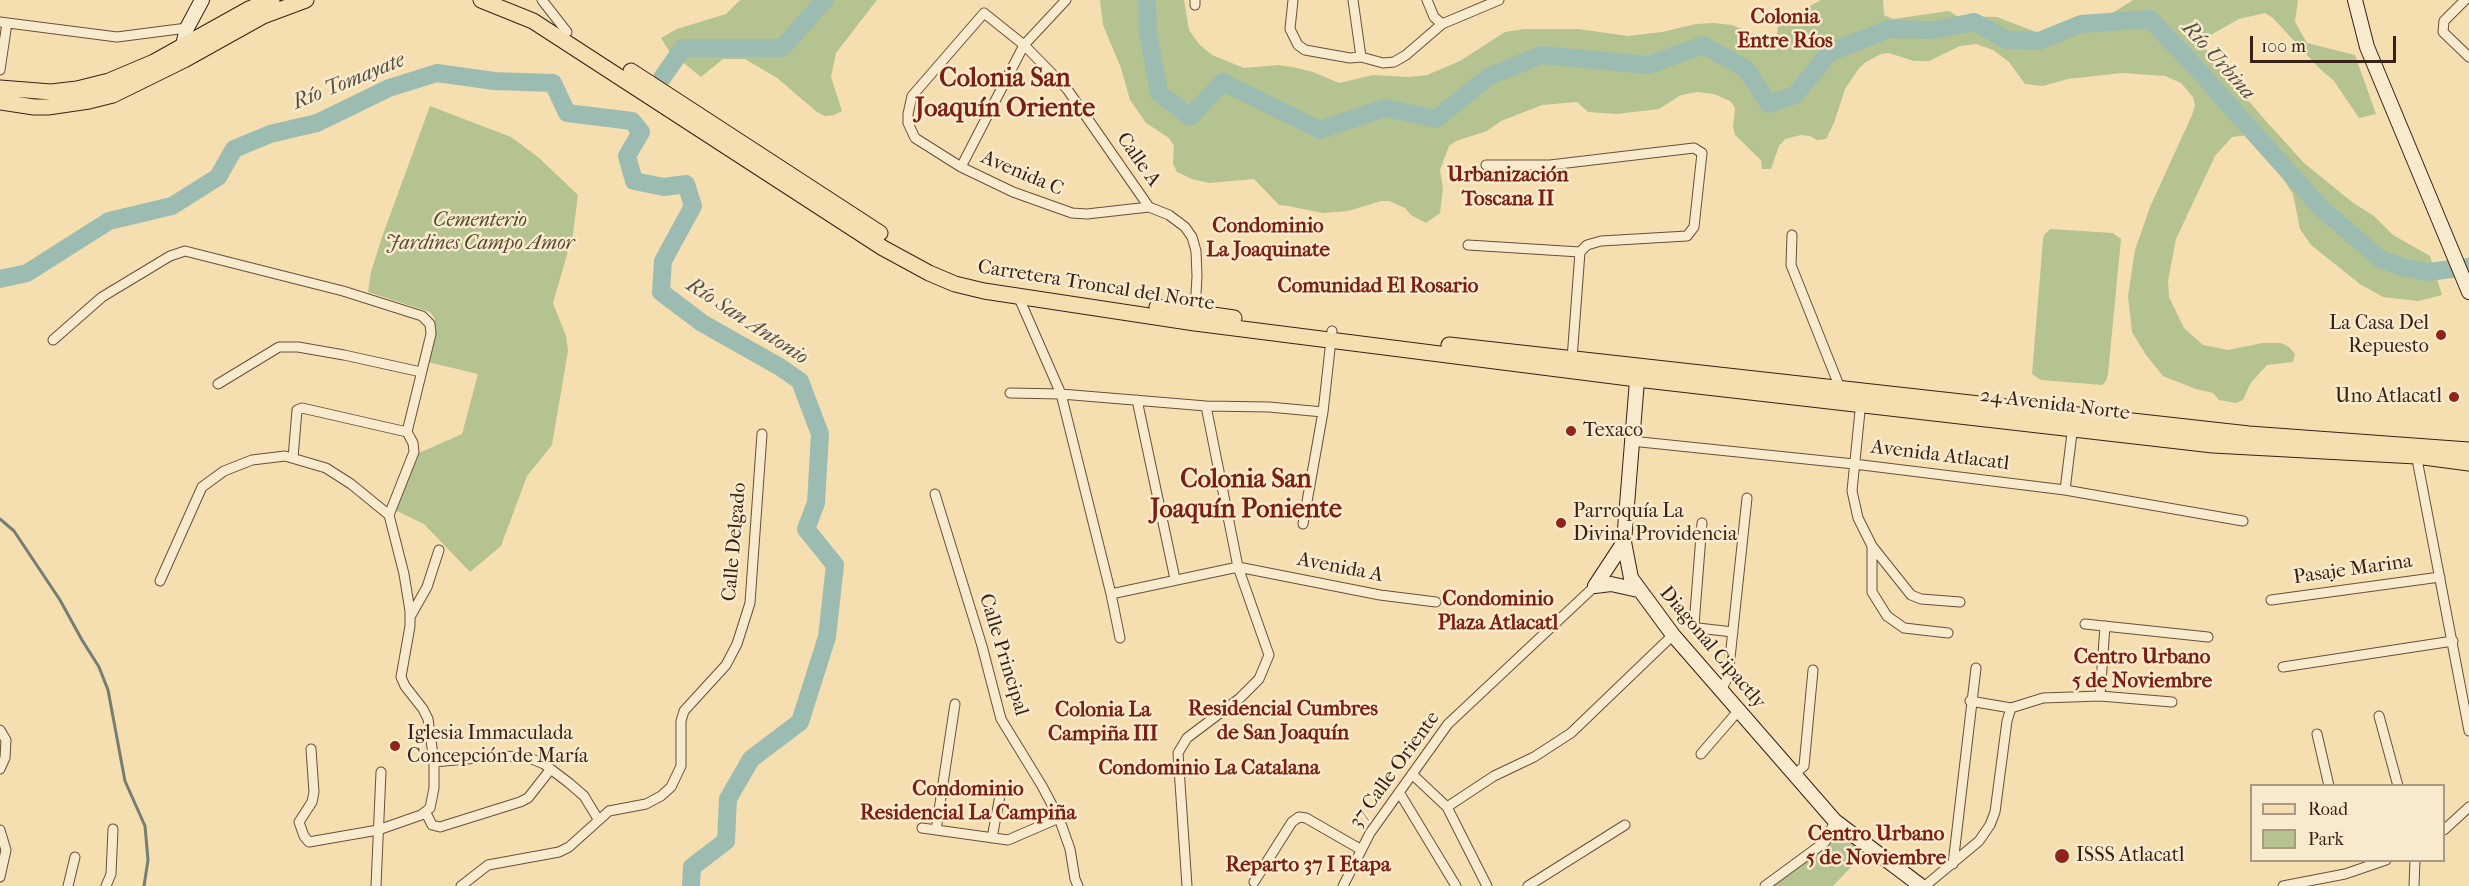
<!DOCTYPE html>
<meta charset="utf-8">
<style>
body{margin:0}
#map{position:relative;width:2469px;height:886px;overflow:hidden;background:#f5dfb0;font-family:"IM FELL French Canon",serif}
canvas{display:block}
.legend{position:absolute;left:2250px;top:784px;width:195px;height:78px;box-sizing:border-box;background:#f8eacc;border:2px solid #ab9a83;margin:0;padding:8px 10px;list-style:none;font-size:18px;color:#382116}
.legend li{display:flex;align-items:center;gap:12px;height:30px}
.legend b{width:30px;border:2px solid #ab9a83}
.scale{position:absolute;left:2250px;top:36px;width:146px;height:27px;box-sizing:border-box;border:3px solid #382116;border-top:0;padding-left:8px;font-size:18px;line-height:21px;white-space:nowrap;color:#382116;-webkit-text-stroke:4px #f8eacc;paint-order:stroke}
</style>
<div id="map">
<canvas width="2469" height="886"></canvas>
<ul class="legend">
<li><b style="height:8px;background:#f5dfb0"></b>Road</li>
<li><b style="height:16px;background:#b5c390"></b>Park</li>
</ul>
<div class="scale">100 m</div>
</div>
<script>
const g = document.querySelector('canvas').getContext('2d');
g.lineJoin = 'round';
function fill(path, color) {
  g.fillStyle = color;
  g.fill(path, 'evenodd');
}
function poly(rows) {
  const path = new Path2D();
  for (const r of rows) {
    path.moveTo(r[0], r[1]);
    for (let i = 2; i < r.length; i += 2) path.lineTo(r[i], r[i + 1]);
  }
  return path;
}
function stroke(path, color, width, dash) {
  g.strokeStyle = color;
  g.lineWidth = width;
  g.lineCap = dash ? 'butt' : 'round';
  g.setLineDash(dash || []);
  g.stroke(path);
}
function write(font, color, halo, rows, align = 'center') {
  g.font = font + ' "IM FELL French Canon",serif';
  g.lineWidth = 5;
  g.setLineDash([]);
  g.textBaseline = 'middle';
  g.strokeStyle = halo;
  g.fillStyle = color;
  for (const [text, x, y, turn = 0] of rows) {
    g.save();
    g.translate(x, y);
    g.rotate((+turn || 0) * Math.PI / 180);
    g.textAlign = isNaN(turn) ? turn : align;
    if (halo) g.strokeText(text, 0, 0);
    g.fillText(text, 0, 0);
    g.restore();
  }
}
fill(poly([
 [740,0,877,0,836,53,831,77,842,111,834,115,825,116,817,112,777,78,745,59,723,59,701,77,669,51,661,38,677,29,726,14],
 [1100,0,1184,0,1189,30,1199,44,1212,55,1244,68,1279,65,1297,68,1313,72,1339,83,1373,75,1409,77,1427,75,1460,61,1505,32,1524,29,1578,29,1628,36,1662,32,1696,24,1714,23,1732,25,1763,38,1775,49,1778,27,1795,14,1821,0,1883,0,1884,15,1893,19,1949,11,1957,16,1997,17,2044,35,2093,17,2111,14,2133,0,2298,0,2295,22,2307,43,2355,55,2376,114,2359,118,2334,81,2319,68,2273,18,2265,13,2239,19,2200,41,2214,61,2266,121,2304,163,2352,202,2374,216,2393,235,2430,256,2442,295,2418,301,2400,299,2383,297,2360,284,2311,245,2300,229,2293,194,2268,155,2248,135,2232,137,2215,156,2176,239,2168,281,2169,297,2184,328,2203,345,2228,350,2263,343,2281,343,2289,347,2295,354,2293,362,2267,365,2250,384,2243,400,2236,403,2219,400,2213,393,2196,389,2163,376,2146,355,2132,332,2128,296,2135,250,2150,207,2192,115,2195,105,2193,97,2181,83,2165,76,2122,73,2068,79,2043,86,2025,84,2009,62,1993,50,1976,44,1960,46,1929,61,1914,61,1889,53,1881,54,1866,62,1859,68,1845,89,1834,123,1826,139,1817,140,1810,136,1801,135,1785,139,1779,146,1771,169,1762,169,1761,160,1735,135,1733,127,1735,108,1730,101,1714,94,1697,92,1681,95,1659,109,1616,114,1588,112,1577,102,1542,105,1501,121,1487,131,1456,141,1449,146,1440,170,1443,189,1440,213,1426,223,1411,215,1405,208,1389,201,1381,201,1348,211,1323,213,1288,206,1279,205,1254,179,1209,183,1192,179,1177,172,1173,164,1174,146,1169,138,1146,123,1130,100,1121,68,1103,25],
 [430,106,511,137,538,157,578,195,573,234,553,303,566,336,568,351,552,445,527,476,501,546,470,572,424,524,395,510,419,453,462,434,478,374,428,362,435,327,435,319,430,312,368,292,371,272,382,237],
 [2050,229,2113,233,2121,239,2108,374,2106,381,2102,385,2041,380,2032,374,2043,240,2044,235],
 [1842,832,1865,852,1833,886,1769,886,1789,875]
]), '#b5c390');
stroke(poly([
 [0,519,14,531,60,600,82,640,99,667,108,690,125,781,145,826,148,860,144,886]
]), '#757e73', 3);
stroke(poly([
 [1147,0,1148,33,1159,93,1190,117,1223,82,1320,130,1385,108,1436,119,1488,77,1541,55,1649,65,1703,45,1746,69,1769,104,1795,95,1830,52,1889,29,1934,30,1974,22,2007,40,2039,41,2081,24,2150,19,2188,59,2321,208,2380,259,2405,268,2428,272,2469,267],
 [662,78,683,48,782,48,825,0],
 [632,121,641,132,627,156,634,181,664,187,686,184,693,206,663,261,661,292,702,323,780,367,800,381,820,434,816,503,806,529,835,565,827,637,800,722,751,759,728,799,726,841,692,867,691,886],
 [0,279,27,273,109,221,172,206,218,177,234,149,270,134,317,123,389,88,437,73,494,81,553,83,567,113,632,121]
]), '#9dbcb1', 18);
const street = poly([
 [542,0,567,32],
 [1293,0,1290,29,1298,45,1305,50,1350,58,1361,57],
 [1353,0,1361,57,1383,63,1394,62,1406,55,1442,24,1499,0],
 [1427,0,1434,17,1442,24],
 [2465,0,2444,21,2443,32,2469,57],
 [1195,5,1195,0],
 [0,22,117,37,187,28],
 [0,70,7,23],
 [1486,165,1550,165,1694,148,1702,153,1694,227,1687,236,1601,241,1587,245,1580,252,1572,359],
 [961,167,1024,45,1066,0],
 [1149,207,1087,214,1072,213,1013,192,961,167,915,138,908,123,908,114,912,96,984,13,1024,45,1067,89,1149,207,1169,215,1185,227,1192,237,1196,251,1197,276,1195,312],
 [1792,235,1791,265,1840,388],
 [1468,245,1580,252],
 [1019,298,1061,394,1111,594,1120,638],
 [53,340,102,297,170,256,185,251,343,291,422,316,430,324,431,334,407,432,413,443,414,452,389,515],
 [218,384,279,347,298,347,344,355,421,372],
 [1010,393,1061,394,1206,406,1269,407,1323,412],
 [1137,400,1175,579],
 [1861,401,1852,491,1858,518,1872,546,1911,595,1921,599,1960,602],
 [1631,441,1854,464,2065,490,2243,521],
 [2416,454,2469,731],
 [293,458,297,410,302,408,407,432],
 [2065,490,2073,425],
 [935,494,982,646,1001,719,1042,786,1059,818,1070,849,1075,879,1078,886],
 [1702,523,1694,625,1698,628,1733,632],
 [1303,524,1323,412,1332,331],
 [1872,547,1872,592,1887,616,1904,628,1948,633],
 [160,581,202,487,224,471,252,460,285,456,326,468,351,484,389,515,404,574,410,611,410,626,401,677,405,686,423,709,428,719,434,762,434,788,430,808,421,815,378,830,309,842,304,836,299,822,312,802,314,792,311,749],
 [1111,594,1238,567,1380,595,1436,602],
 [2271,600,2440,577],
 [410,617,427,587,439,550],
 [2085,624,2208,637],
 [2283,667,2453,641],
 [1721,690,1728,677,1747,498],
 [2100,696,2105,626],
 [1970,701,2011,708],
 [2379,716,2398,786],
 [0,730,6,740,5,758,0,769],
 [2317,734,2329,786],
 [1701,754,1739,710],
 [434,762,500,756,527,757,544,764,569,783,584,796,598,819],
 [1412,774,1447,807,1487,886],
 [1795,774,1804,766,1813,670],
 [1399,792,1456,886],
 [1447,807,1494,776,1534,757,1571,733,1673,635],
 [426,813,432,825,440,827,520,802,528,798,550,770],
 [922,828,1008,840,1059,818],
 [0,830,6,850,0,877],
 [936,830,955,704],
 [2444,830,2469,807],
 [992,838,1001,790],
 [1953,864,1976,668],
 [1254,882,1292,822,1299,817,1306,818,1360,849],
 [68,886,75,857],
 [106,886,111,874,113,829],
 [376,886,381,772],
 [461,886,488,865,559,852,569,847,609,811,646,804,661,796,671,787,681,766,681,721,684,711,726,665,737,644,750,603,762,434],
 [1187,886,1178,753,1187,738,1240,698,1259,679,1269,655,1238,567,1206,406],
 [1343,886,1370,833,1448,724,1595,586],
 [1528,886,1625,825],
 [1765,886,1825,842,1835,821],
 [1925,886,1979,841,1990,825,1995,812,2007,721,2011,708,2043,698,2100,696,2172,702],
 [2283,886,2345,874,2386,860],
 [2414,886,2415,860]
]);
const secondary = poly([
 [2355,0,2367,47,2469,292],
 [183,45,187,28,202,0],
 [1638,368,1624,542,1631,578,1673,635,1835,821,1921,886],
 [1595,586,1624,542],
 [1595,586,1611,584,1638,590]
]);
const primary = poly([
 [481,0,533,21,883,248,929,273,955,284,984,291,1195,323,1637,379,2213,445,2416,456,2469,463],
 [631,71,880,233],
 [0,88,51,92,77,89,109,81,154,62,249,9,272,0],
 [0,102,34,107,48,107,89,101,113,95,184,60,263,16,306,0],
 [1157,307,1234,318],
 [1449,345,2249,434,2469,450]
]);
stroke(street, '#67503c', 11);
stroke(secondary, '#382116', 16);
stroke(primary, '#382116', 17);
stroke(street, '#f8eacc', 9);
stroke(secondary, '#f8eacc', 14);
stroke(primary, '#f5dfb0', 15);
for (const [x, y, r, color] of [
 [2441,335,6,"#8f2418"],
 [2454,397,6,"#8f2418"],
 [1571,431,6,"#8f2418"],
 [1561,523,6,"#8f2418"],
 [395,746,6,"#8f2418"],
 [2062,856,8,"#8f2418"]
]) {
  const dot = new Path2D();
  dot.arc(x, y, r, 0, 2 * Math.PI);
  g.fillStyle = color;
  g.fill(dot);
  stroke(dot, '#f8eacc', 2);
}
write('20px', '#382116', '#f8eacc', [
 ["Calle A",1138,160,55],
 ["Avenida C",1022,174,23],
 ["Carretera Troncal del Norte",1096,286,9],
 ["24 Avenida Norte",2055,405,7],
 ["Avenida Atlacatl",1940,456,7],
 ["Calle Delgado",735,542,-85],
 ["Avenida A",1340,568,11],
 ["Pasaje Marina",2353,570,-8],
 ["Diagonal Cipactly",1712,648,50],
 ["Calle Principal",1003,655,73],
 ["37 Calle Oriente",1395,770,-54]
]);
write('italic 20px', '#574a34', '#f8eacc', [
 ["Cementerio",480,221],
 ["Jardines Campo Amor",480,244]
]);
write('20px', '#382116', '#f8eacc', [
 ["La Casa Del",2429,324,"right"],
 ["Repuesto",2429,347,"right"],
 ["Uno Atlacatl",2442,397,"right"],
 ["Texaco",1583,431],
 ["Parroquía La",1573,512],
 ["Divina Providencia",1573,535],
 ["Iglesia Immaculada",407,734],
 ["Concepción de María",407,757],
 ["ISSS Atlacatl",2076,856]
], 'left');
write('bold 21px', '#7a1f14', '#f8eacc', [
 ["Colonia",1785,18],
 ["Entre Ríos",1785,42],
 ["Urbanización",1508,176],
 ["Toscana II",1508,200],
 ["Condominio",1268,227],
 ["La Joaquinate",1268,251],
 ["Comunidad El Rosario",1378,287],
 ["Condominio",1498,600],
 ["Plaza Atlacatl",1498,624],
 ["Centro Urbano",2142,658],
 ["5 de Noviembre",2142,682],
 ["Residencial Cumbres",1283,710],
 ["de San Joaquín",1283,734],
 ["Colonia La",1103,711],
 ["Campiña III",1103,735],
 ["Condominio La Catalana",1209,769],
 ["Condominio",968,790],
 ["Residencial La Campiña",968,814],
 ["Centro Urbano",1876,835],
 ["5 de Noviembre",1876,859],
 ["Reparto 37 I Etapa",1308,866]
]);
write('italic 21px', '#565044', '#f8eacc', [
 ["Río Urbina",2218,61,48],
 ["Río Tomayate",349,82,-22],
 ["Río San Antonio",747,322,33]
]);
write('bold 26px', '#7a1f14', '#f8eacc', [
 ["Colonia San",1005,80],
 ["Joaquín Oriente",1005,110],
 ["Colonia San",1246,481],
 ["Joaquín Poniente",1246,511]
]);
</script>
